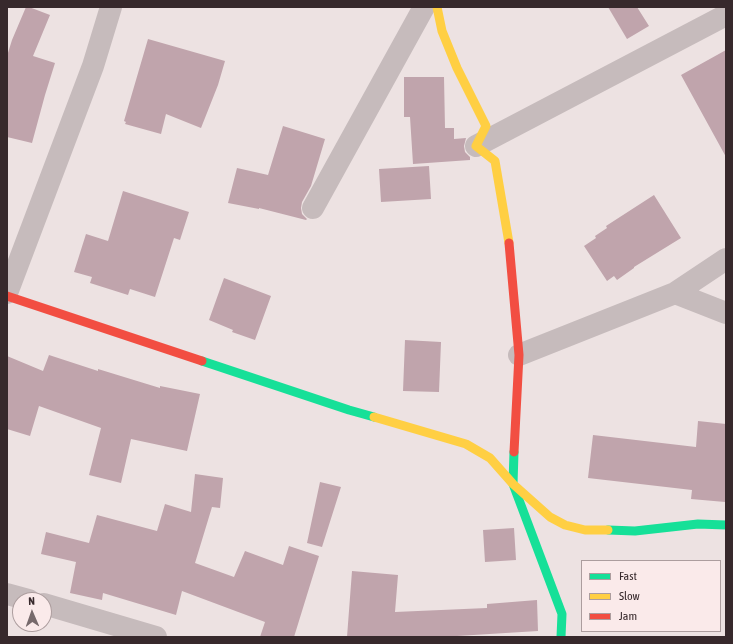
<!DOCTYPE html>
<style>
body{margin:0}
#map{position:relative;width:733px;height:644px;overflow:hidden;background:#ede2e2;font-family:"Asap Condensed",sans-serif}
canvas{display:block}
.frame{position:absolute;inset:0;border:8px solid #37292c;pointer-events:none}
.legend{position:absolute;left:581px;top:560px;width:140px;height:72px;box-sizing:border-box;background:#faeaea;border:1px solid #ac9d9e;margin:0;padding:5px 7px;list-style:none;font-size:12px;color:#37292c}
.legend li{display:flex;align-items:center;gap:8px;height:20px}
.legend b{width:20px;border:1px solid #ac9d9e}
.north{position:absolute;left:12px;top:592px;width:40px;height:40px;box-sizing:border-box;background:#faeaea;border:1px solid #ac9d9e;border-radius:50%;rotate:358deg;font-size:11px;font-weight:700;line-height:16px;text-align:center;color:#37292c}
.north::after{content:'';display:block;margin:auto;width:14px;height:18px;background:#776a6c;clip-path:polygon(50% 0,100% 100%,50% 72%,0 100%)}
</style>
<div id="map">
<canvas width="733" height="644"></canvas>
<div class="frame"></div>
<ul class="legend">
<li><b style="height:5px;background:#16e098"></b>Fast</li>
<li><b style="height:5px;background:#ffcf43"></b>Slow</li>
<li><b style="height:5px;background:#f24e42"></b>Jam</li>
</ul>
<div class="north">N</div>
</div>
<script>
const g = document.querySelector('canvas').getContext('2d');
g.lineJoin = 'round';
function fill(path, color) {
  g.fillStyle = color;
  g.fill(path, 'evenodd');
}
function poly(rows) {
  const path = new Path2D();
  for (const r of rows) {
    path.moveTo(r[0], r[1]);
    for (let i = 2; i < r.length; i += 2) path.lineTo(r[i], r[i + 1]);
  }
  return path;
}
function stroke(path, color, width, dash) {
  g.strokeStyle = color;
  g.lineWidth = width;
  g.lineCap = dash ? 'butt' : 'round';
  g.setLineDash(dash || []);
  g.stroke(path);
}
fill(poly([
 [26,7,29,7,50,15,33,56,55,63,45,95,32,143,7,137,7,56,12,40],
 [608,7,637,7,649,26,627,39],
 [148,39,225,61,218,85,201,128,166,114,161,134,125,124,126,122,124,121],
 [726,50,726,157,681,75],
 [404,77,444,77,445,128,454,128,454,139,466,138,464,146,465,152,470,157,470,160,413,164,410,117,404,117],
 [283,126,325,139,311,186,302,202,301,208,302,214,307,219,306,220,259,208,259,209,228,203,237,168,268,175],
 [429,166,431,199,381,202,379,169],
 [123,191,189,212,180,240,174,238,155,297,130,289,128,295,90,283,92,277,74,272,86,234,108,241],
 [654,195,681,238,634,267,634,268,617,280,614,276,607,281,584,246,596,238,595,236,607,228,606,226],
 [224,278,271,296,255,340,232,332,233,330,209,320],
 [405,340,441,342,439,392,403,391],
 [49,355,98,371,98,369,160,388,160,386,200,394,187,451,131,439,121,483,89,475,101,428,39,406,30,436,7,429,7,356,43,371],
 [698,421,726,424,726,486,725,502,691,499,692,490,588,478,593,435,696,447],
 [195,474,223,478,220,508,212,507,195,563,234,577,245,551,283,565,289,546,319,556,294,637,260,637,265,622,182,591,176,615,103,593,102,600,70,593,76,562,41,554,46,532,89,543,97,515,157,531,165,504,191,512],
 [320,482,341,487,322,547,307,543],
 [514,528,516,560,485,562,483,530],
 [352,571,398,575,395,612,487,608,487,604,537,600,538,631,441,637,347,637]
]), '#c0a4ac');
stroke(poly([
 [476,146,726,15],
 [313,208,424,7],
 [7,293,93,66,111,7],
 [675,293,726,313],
 [519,355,675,293,726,259],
 [7,594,29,600],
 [44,604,156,637]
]), '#c6bbbc', 22);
stroke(poly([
 [202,361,349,410,374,417],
 [514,452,513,484,562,614,561,637],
 [608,530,635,531,698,524,726,525]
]), '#16e098', 9);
stroke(poly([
 [437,7,442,31,457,68,486,126,476,146,495,161,509,243],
 [374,417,466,444,490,458,513,484,550,517,565,525,585,530,608,530]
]), '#ffcf43', 9);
stroke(poly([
 [509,243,519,355,514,452],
 [7,296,202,361]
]), '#f24e42', 9);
</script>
